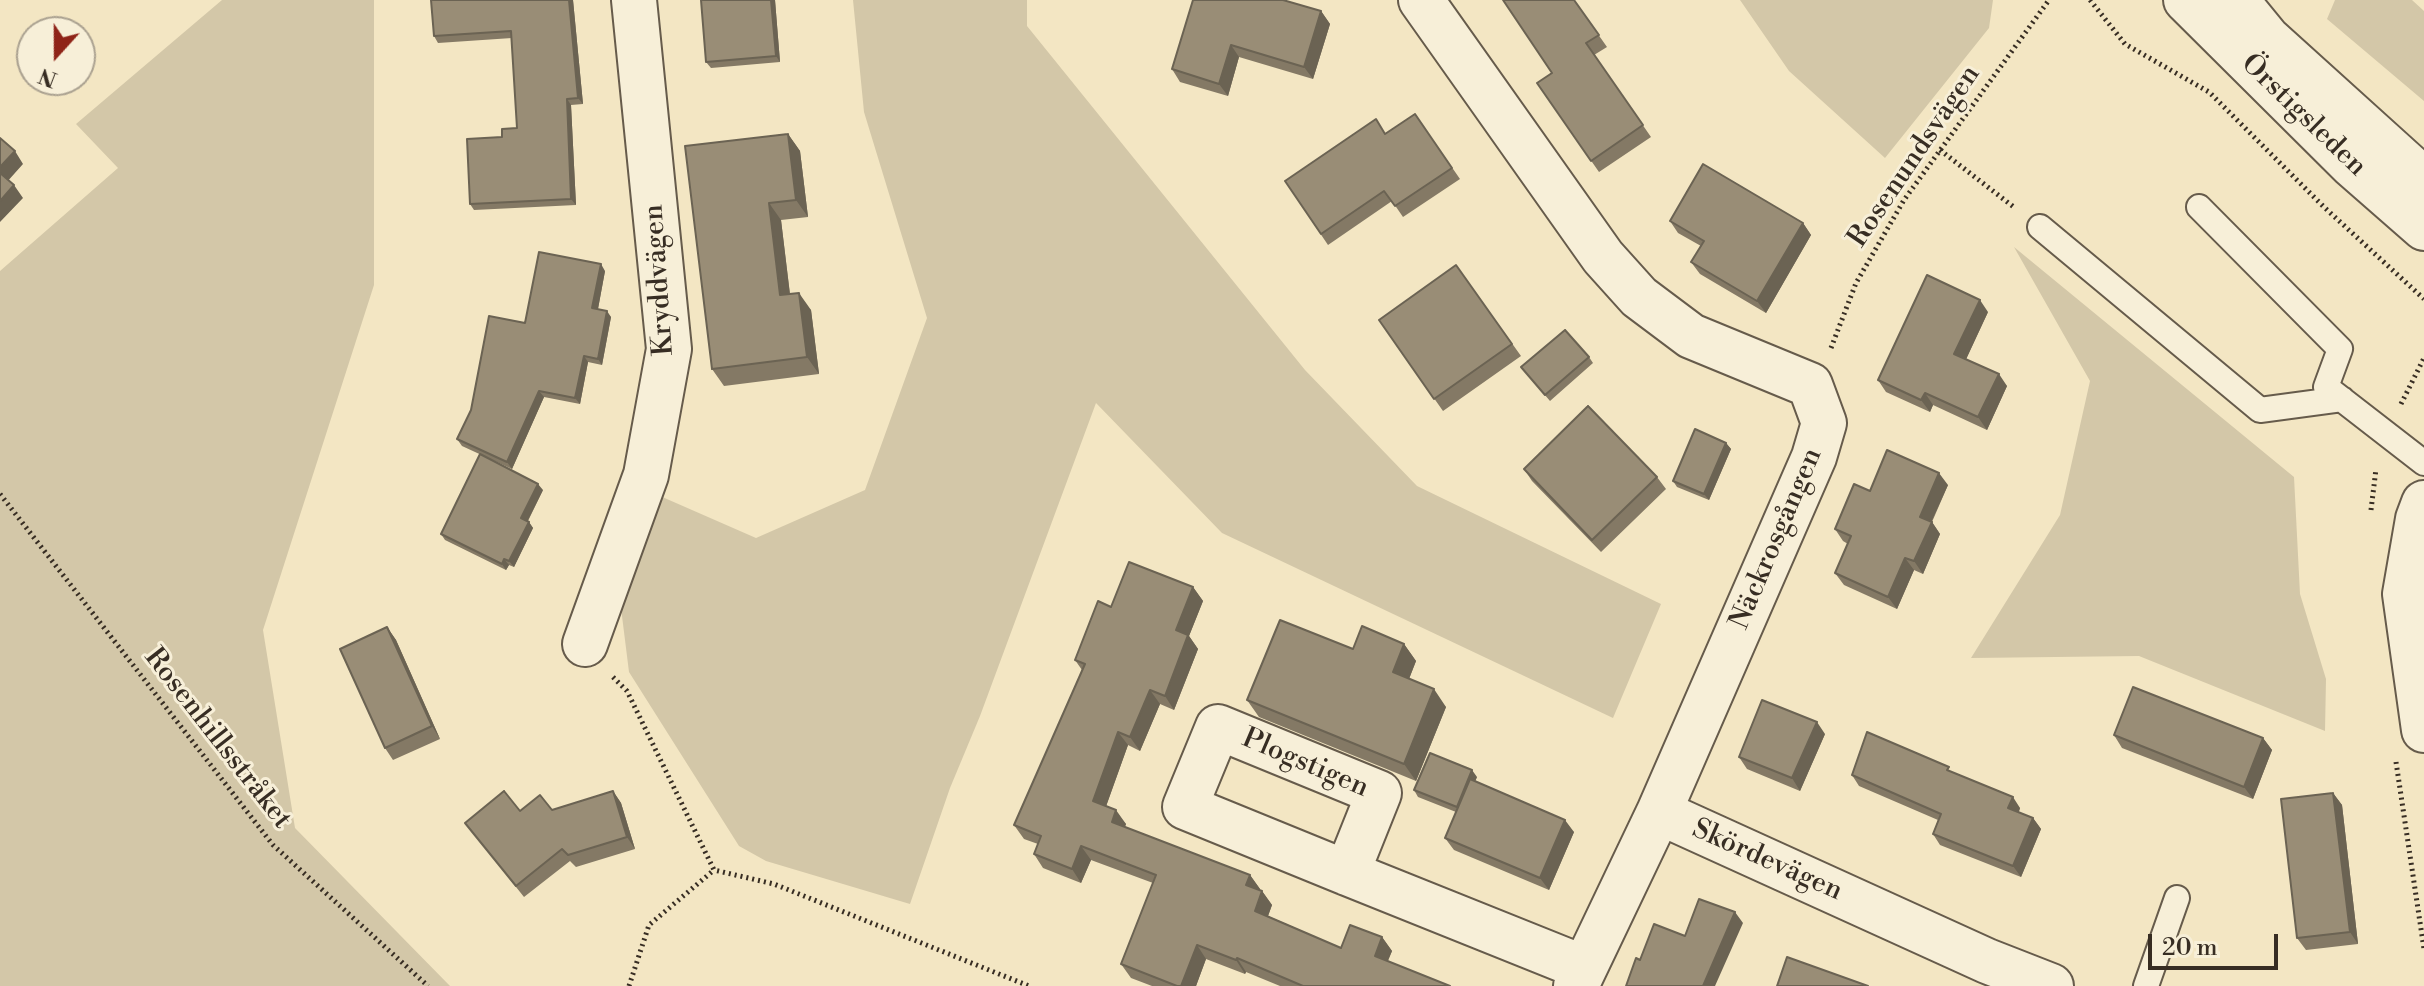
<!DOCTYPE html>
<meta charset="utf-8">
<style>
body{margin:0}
#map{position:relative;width:2424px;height:986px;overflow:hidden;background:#f3e6c3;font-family:"Libre Bodoni",serif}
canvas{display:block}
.north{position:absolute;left:16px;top:16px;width:80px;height:80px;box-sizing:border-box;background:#f7efd8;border:2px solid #aaa190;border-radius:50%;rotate:201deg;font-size:22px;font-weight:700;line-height:32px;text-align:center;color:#372d23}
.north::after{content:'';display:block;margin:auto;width:28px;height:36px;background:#8f2418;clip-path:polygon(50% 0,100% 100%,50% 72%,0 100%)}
.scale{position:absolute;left:2148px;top:934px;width:130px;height:36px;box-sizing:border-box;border:4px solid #372d23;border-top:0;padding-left:10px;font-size:24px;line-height:28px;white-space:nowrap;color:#372d23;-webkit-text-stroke:6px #f7efd8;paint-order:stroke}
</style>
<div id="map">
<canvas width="2424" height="986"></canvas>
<div class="north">N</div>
<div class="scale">20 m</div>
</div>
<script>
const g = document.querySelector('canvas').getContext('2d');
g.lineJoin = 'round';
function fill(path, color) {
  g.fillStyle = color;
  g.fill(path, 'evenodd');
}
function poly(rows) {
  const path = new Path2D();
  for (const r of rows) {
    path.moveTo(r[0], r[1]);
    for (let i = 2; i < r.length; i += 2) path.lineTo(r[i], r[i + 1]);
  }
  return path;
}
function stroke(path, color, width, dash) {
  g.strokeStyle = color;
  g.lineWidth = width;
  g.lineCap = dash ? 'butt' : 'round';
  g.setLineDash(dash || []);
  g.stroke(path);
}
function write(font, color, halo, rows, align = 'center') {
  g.font = font + ' "Libre Bodoni",serif';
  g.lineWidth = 6;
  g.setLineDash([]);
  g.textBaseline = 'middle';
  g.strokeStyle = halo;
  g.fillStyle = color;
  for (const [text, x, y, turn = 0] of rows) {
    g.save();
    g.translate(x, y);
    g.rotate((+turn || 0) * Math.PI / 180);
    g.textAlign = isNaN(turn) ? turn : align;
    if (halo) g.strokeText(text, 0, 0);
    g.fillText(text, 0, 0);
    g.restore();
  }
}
fill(poly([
 [222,0,374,0,374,285,263,630,295,828,450,986,0,986,0,271,118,168,76,124],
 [853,0,1027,0,1027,26,1305,370,1417,486,1661,604,1613,718,1222,533,1096,403,980,716,950,788,910,904,766,861,739,846,629,672,619,592,660,496,756,538,865,490,927,318,864,112],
 [1740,0,1993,0,1989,28,1885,158,1789,71],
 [2335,0,2412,0,2424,11,2424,101,2327,19],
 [2014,247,2294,477,2300,594,2326,679,2325,731,2139,656,1971,658,2060,515,2090,381]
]), '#d3c7a8');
const service = poly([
 [2199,207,2340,349,2326,387,2424,463],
 [2040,227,2260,410,2342,399],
 [2146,986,2177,898]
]);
const minor = poly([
 [1421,0,1603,257,1639,297,1691,336,1810,385,1824,423,1814,457,1659,812],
 [2424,503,2418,519,2405,594,2424,730],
 [585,644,646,475,669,349,634,0],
 [1347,873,1379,793,1218,727,1185,807,1347,873,1584,968],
 [1576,986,1659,812,1987,961,2051,986]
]);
const tertiary = poly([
 [2186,0,2352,165,2424,228],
 [2236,0,2267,38,2424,180]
]);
stroke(service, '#665b4b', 28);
stroke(minor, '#665b4b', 48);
stroke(tertiary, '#665b4b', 48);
stroke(poly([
 [2090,0,2125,44,2209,92,2325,208,2424,299],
 [1940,150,2015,208],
 [1831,348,1856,283,1904,200,2049,0],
 [2401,404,2424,358],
 [0,494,273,845,428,986],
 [2371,510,2376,469],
 [613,677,627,691,714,870,774,884,1029,986],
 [2396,762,2424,949],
 [629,986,649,925,714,870]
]), '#372d23', 5, [2, 4]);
stroke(service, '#f7efd8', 24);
stroke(minor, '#f7efd8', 44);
stroke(tertiary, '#f7efd8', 44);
fill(poly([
 [431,0,573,0,583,104,571,105,576,205,474,210,470,204,502,137,517,128,512,38,438,43,434,36],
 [775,0,780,62,711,68,706,62],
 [1193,0,1321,11,1330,24,1313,79,1239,57,1228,96,1180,82,1172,69],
 [1574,0,1607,47,1594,55,1651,137,1599,172,1537,83,1552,73],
 [1415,114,1460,179,1403,217,1392,201,1328,245,1285,181,1386,134],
 [788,134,800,151,808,217,781,220,790,294,811,310,819,374,724,386,712,369],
 [1670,221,1803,223,1811,235,1766,313,1700,274,1691,262,1701,246,1678,233],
 [1456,265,1521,356,1443,411,1379,320],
 [605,271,598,309,611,317,602,365,588,362,580,404,544,397,512,469,462,446,457,439,525,323],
 [1988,312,1966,359,2007,386,1987,430,1933,405,1930,412,1886,392,1878,380],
 [1589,357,1593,363,1550,401,1521,367],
 [1726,443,1731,449,1709,500,1677,487,1673,481],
 [1524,469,1657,477,1666,489,1601,552,1532,481],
 [1948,485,1932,522,1940,534,1923,574,1914,570,1897,609,1844,585,1835,573,1848,544,1843,541,1835,529,1870,491],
 [543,490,528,521,533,528,514,567,509,565,506,570,445,540,441,534],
 [1193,587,1203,601,1189,636,1198,649,1174,710,1160,704,1140,751,1128,745,1106,806,1126,824,1125,827,1250,875,1260,889,1259,890,1262,891,1272,905,1268,916,1341,948,1382,937,1392,951,1388,961,1450,986,1280,986,1246,972,1245,974,1206,959,1196,986,1152,986,1131,978,1121,964,1153,883,1091,860,1081,883,1043,868,1034,854,1038,844,1024,839,1014,825,1082,670,1075,660,1111,607],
 [387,627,396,640,440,739,393,760,385,748],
 [1404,644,1416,661,1409,679,1446,707,1416,781,1259,717,1247,700,1353,649],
 [1825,734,1800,791,1747,769,1739,757],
 [2114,735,2263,738,2272,750,2253,799,2122,748],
 [1953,773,2020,808,2019,812,2033,818,2041,829,2021,877,1940,845,1933,834,1938,820,1859,786,1852,775],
 [1477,777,1475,781,1574,832,1549,890,1454,850,1445,838,1456,812,1418,797,1414,790],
 [613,791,621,803,635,849,576,867,570,861,524,897,465,823,552,810],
 [2333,793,2342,805,2358,944,2306,950,2297,938]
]), '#847965');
fill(poly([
 [569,0,573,0,583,104,578,98],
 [771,0,775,0,780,62,776,56],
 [1321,11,1330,24,1313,79,1304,67],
 [1231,45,1239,57,1228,96,1219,84],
 [567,99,571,105,576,205,571,199],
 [788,134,800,151,808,217,796,200],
 [15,151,23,164,6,183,0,174,0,167],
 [14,185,23,198,0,222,0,201],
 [769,203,781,220,792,312,780,295],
 [1803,223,1811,235,1766,313,1757,301],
 [601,264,605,271,597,314,592,308],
 [799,293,811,310,819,374,807,357],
 [1980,300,1988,312,1963,366,1954,354],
 [607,311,611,317,602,365,598,359],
 [584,356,588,362,580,404,575,398],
 [1999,374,2007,386,1987,430,1978,417],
 [539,391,544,397,512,469,507,462],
 [1925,393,1933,405,1930,412,1921,400],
 [1726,443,1731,449,1709,500,1704,494],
 [1939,473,1948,485,1928,529,1920,517],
 [538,484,543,490,526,524,521,518],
 [529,522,533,528,514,567,509,561],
 [1932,522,1940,534,1923,574,1914,561],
 [1905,558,1914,570,1897,609,1888,597],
 [504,559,509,565,506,570,502,564],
 [1193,587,1203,601,1189,636,1198,649,1174,710,1165,696,1176,630],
 [387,627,396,640,440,739,432,726],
 [1404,644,1416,661,1405,689,1393,672],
 [1434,689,1446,707,1416,781,1404,764],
 [1150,690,1160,704,1140,751,1130,737],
 [1817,722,1825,734,1800,791,1792,778],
 [1118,732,1128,745,1103,815,1093,801],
 [2263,738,2272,750,2253,799,2244,787],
 [1472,770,1477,777,1461,814,1457,807],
 [613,791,621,803,635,849,627,837],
 [2333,793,2342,805,2358,944,2350,932],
 [2013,797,2020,808,2016,818,2008,808],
 [1116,810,1126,824,1121,835,1112,822],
 [2033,818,2041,829,2021,877,2013,866],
 [1565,820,1574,832,1549,890,1540,878],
 [1081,846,1091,860,1081,883,1072,869],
 [1250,875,1260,889,1256,899,1246,885],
 [1262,891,1272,905,1265,924,1255,911],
 [1735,912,1743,923,1715,986,1703,986],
 [1382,937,1392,951,1384,969,1375,956],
 [1197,945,1206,959,1196,986,1181,986],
 [1237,958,1246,972,1245,974,1236,960]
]), '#6b6353');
const building = poly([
 [431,0,569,0,578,98,567,99,571,199,470,204,467,139,502,137,502,129,517,128,511,31,434,36,431,0],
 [701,0,771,0,776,56,706,62,701,0],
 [1193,0,1283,0,1321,11,1304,67,1231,45,1219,84,1172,69,1193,0],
 [1503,0,1574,0,1599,35,1586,43,1643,125,1591,161,1537,83,1552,73,1503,0],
 [1415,114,1452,168,1395,206,1384,191,1321,234,1285,181,1376,119,1385,134,1415,114],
 [788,134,796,200,769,203,780,295,799,293,807,357,712,369,685,146,788,134],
 [0,138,15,151,0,167,0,138],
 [1703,164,1803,223,1757,301,1691,262,1704,241,1670,221,1703,164],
 [0,173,14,185,0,201,0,173],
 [539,252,601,264,592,308,607,311,598,359,584,356,575,398,539,391,507,462,457,439,471,410,489,316,525,323,539,252],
 [1456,265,1512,344,1434,399,1379,320,1456,265],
 [1927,275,1980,300,1954,354,1999,374,1978,417,1925,393,1921,400,1878,380,1927,275],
 [1565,330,1589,357,1545,395,1521,367,1565,330],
 [1588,406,1657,477,1592,540,1524,469,1588,406],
 [1695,429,1726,443,1704,494,1673,481,1695,429],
 [1887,450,1939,473,1920,517,1932,522,1914,561,1905,558,1888,597,1835,573,1851,536,1835,529,1854,484,1870,491,1887,450],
 [480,454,538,484,521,518,529,522,509,561,504,559,502,564,441,534,480,454],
 [1129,562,1193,587,1176,630,1188,635,1165,696,1150,690,1130,737,1118,732,1093,801,1116,810,1112,822,1250,875,1246,885,1262,891,1255,911,1341,948,1350,925,1382,937,1375,956,1450,986,1303,986,1237,958,1236,960,1197,945,1181,986,1177,986,1121,964,1156,875,1081,846,1072,869,1034,854,1041,836,1014,825,1085,664,1075,660,1098,601,1111,607,1129,562],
 [1280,620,1353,649,1362,626,1404,644,1393,672,1434,689,1404,764,1247,700,1280,620],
 [387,627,432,726,385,748,340,649,387,627],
 [2133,687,2263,738,2244,787,2114,735,2133,687],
 [1762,700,1817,722,1792,778,1739,757,1762,700],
 [1867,732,1949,767,1947,770,2013,797,2008,808,2033,818,2013,866,1933,834,1941,814,1852,775,1867,732],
 [1430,753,1472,770,1457,807,1414,790,1430,753],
 [1470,779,1565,820,1540,878,1445,838,1470,779],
 [504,791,520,811,540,795,552,810,613,791,627,837,568,855,562,849,516,886,465,823,504,791],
 [2333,793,2350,932,2297,938,2281,799,2333,793],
 [1699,899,1735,912,1703,986,1626,986,1636,958,1640,960,1654,924,1685,936,1699,899],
 [1787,957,1868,986,1777,986,1787,957]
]);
fill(building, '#998d76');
stroke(building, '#6b6353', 2);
write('28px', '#372d23', '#f7efd8', [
 ["Örstigsleden",2303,116,44],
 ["Rosenundsvägen",1915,157,-56],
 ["Kryddvägen",660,280,-94],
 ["Näckrosgången",1777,539,-67],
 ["Rosenhillsstråket",217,739,52],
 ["Plogstigen",1305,764,23],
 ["Skördevägen",1767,861,24]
]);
</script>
